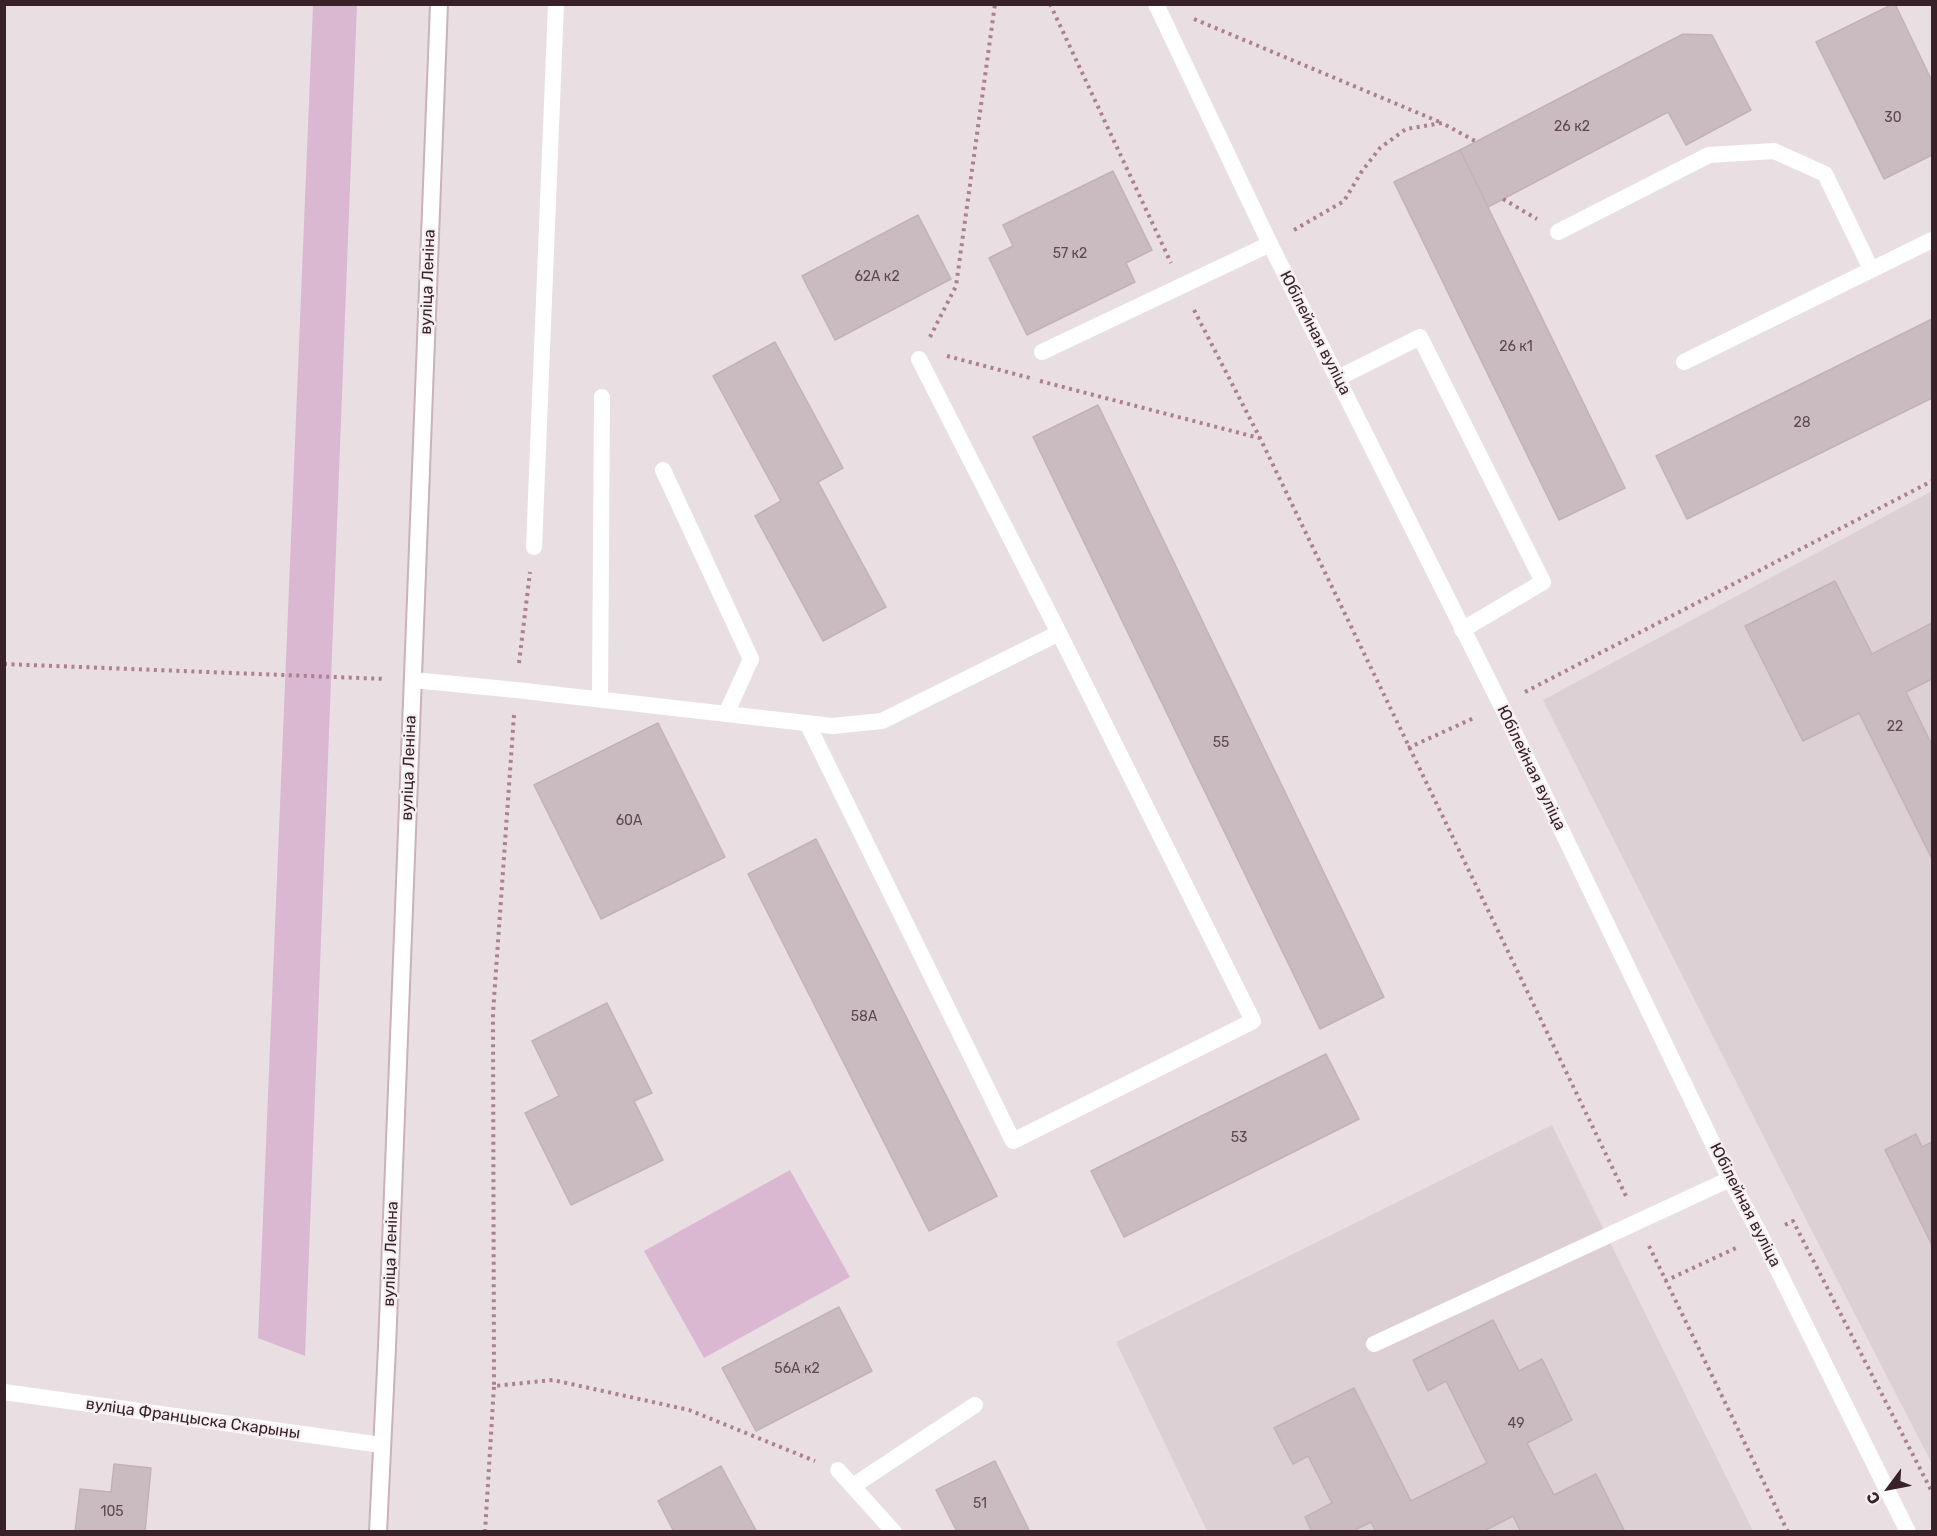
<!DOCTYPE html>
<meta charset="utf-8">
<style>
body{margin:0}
#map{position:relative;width:1937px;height:1536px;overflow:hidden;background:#e9dfe3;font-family:Rubik,sans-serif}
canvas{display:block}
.frame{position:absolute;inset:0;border:6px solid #382127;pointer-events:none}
.north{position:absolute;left:1859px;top:1458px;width:60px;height:60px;-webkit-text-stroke:4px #f6eff2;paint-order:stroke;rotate:238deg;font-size:16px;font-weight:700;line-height:24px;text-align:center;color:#382127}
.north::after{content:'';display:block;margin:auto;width:21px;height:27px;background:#382127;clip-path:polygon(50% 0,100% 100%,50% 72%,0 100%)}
</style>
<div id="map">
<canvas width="1937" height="1536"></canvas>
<div class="frame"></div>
<div class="north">С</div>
</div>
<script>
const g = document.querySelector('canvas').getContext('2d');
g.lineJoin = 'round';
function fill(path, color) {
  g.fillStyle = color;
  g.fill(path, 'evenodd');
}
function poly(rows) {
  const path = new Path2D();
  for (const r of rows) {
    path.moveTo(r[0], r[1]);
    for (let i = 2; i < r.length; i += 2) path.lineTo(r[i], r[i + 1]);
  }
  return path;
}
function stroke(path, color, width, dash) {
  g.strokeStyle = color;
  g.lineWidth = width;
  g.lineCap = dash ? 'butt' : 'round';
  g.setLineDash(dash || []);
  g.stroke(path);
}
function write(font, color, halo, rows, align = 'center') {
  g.font = font + ' Rubik,sans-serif';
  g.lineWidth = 4.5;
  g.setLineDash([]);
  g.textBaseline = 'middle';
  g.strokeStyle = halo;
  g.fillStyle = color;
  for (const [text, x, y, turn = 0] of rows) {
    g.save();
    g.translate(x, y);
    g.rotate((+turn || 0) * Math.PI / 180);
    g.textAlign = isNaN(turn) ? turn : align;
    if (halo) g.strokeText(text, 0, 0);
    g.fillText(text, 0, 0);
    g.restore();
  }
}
fill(poly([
 [1932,491,1932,1464,1778,1165,1543,700],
 [1552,1125,1753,1531,1207,1531,1116,1342]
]), '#ddd0d5');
fill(poly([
 [313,5,357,5,305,1356,258,1338],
 [790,1170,850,1277,704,1358,644,1251]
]), '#dab8d1');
const building = poly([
 [1893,4,1895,4,1932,81,1932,155,1884,179,1816,42,1893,4],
 [1683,34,1712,35,1751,110,1686,145,1668,112,1488,207,1460,150,1683,34],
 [1460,150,1625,488,1559,520,1394,182,1460,150],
 [1113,171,1152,250,1126,263,1135,282,1027,335,989,258,1013,246,1003,225,1113,171],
 [918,215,951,279,835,340,802,276,918,215],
 [1932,319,1932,398,1687,519,1656,456,1932,319],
 [775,342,843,468,818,482,886,607,823,641,755,516,781,501,713,376,775,342],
 [1098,405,1384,997,1320,1029,1033,437,1098,405],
 [1835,581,1872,654,1932,623,1932,679,1906,692,1932,745,1932,859,1859,713,1803,741,1745,626,1835,581],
 [658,723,725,857,601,919,534,785,658,723],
 [816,839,997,1196,929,1231,748,874,816,839],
 [607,1003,652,1093,634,1101,663,1160,571,1205,525,1113,559,1096,532,1041,607,1003],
 [1326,1054,1359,1119,1124,1237,1091,1171,1326,1054],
 [1916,1134,1922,1147,1932,1142,1932,1245,1885,1150,1916,1134],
 [839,1307,872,1371,756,1431,722,1368,839,1307],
 [1493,1320,1519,1371,1542,1359,1572,1420,1527,1443,1554,1495,1596,1474,1625,1532,1521,1532,1513,1516,1482,1532,1376,1532,1371,1522,1351,1532,1312,1532,1305,1517,1332,1503,1308,1456,1293,1464,1274,1428,1354,1388,1411,1501,1487,1463,1446,1381,1428,1391,1413,1360,1493,1320],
 [995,1461,1030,1532,957,1532,936,1490,995,1461],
 [114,1464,151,1468,145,1532,75,1532,80,1489,111,1492,114,1464],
 [721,1466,757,1532,674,1532,658,1501,721,1466]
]);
fill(building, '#cabbc1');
stroke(building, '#c2b2b8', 1.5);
const secondary = poly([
 [378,1532,387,1347,439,4]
]);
stroke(secondary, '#c9b2ba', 20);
stroke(poly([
 [1050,4,1171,263],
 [1194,19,1442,123],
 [1503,199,1537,219],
 [1294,230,1344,201,1362,171,1380,148,1406,129,1442,123,1475,141],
 [1194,310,1260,438,1627,1198],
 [930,337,956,286,995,4],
 [947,356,1030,378],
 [1040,381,1259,438],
 [519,663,530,572],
 [4,664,385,679],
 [1525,692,1932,481],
 [514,715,493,1013,494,1386,553,1380,689,1410,815,1461],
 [1408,748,1476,717],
 [1785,1225,1793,1221,1932,1492],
 [1649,1246,1788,1532],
 [1665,1281,1738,1247],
 [485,1532,494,1386]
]), '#ac808e', 4, [3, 4.5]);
stroke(poly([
 [1558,232,1709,155,1774,151,1825,174,1871,269],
 [1042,352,1270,244],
 [919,359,1059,633],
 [1684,362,1932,240],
 [1338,378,1420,337,1543,582,1462,630],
 [663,470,751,659,726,714],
 [534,547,556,4],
 [413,680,516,690,832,726,882,721,1059,633,1253,1021,1013,1141,807,723],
 [600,699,602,397],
 [1374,1344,1730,1179],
 [838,1470,894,1532],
 [853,1486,975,1405]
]), '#fff', 16);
stroke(poly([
 [1156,4,1270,244,1501,705,1730,1179,1761,1236,1908,1532],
 [4,1392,381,1445]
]), '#fff', 16);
stroke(secondary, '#fff', 16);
write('14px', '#5c484e', null, [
 ["30",1893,118],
 ["26 к2",1572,127],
 ["57 к2",1070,254],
 ["62А к2",877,277],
 ["26 к1",1516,347],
 ["28",1802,423],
 ["22",1895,727],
 ["55",1221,743],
 ["60А",629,821],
 ["58А",864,1017],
 ["53",1239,1138],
 ["56А к2",797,1369],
 ["49",1516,1424],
 ["51",980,1504],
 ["105",112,1512]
]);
write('16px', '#382127', '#f6eff2', [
 ["вуліца Леніна",428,282,-88],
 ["Юбілейная вуліца",1315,333,63],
 ["вуліца Леніна",409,768,-88],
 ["Юбілейная вуліца",1531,768,64],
 ["Юбілейная вуліца",1745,1205,63],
 ["вуліца Леніна",391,1254,-88],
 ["вуліца Францыска Скарыны",193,1419,8]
]);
</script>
